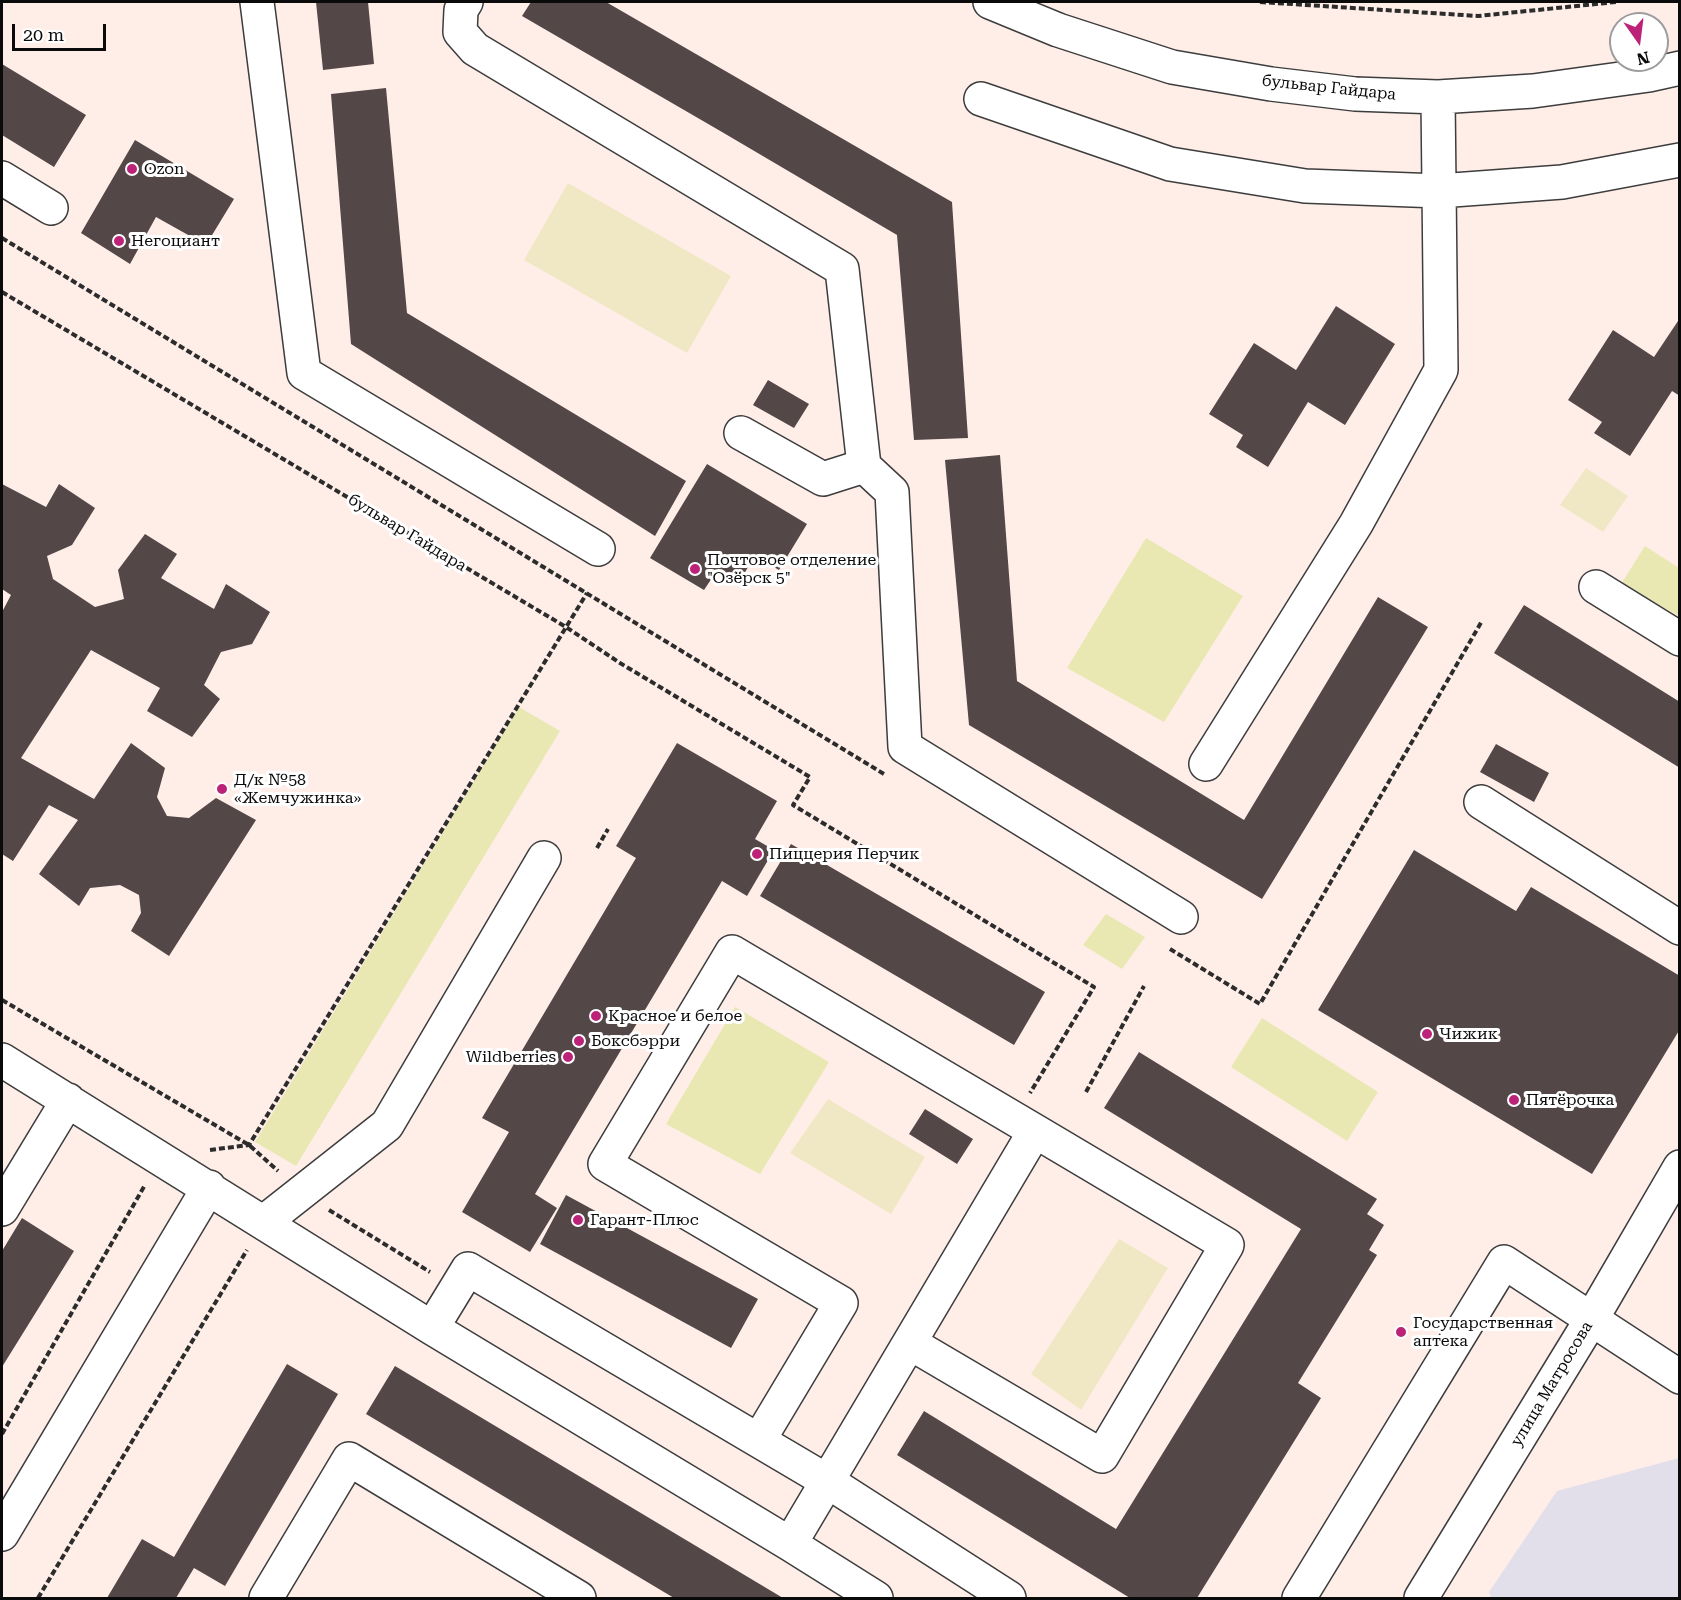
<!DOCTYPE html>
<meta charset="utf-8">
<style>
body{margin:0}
#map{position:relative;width:1681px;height:1600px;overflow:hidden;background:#ffeee8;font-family:"Roboto Serif",serif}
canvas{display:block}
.frame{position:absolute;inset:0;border:3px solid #0a0a0a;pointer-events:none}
.north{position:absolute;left:1609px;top:12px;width:60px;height:60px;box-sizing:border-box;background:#fff;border:2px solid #9d9d9d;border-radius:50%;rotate:166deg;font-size:16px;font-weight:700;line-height:24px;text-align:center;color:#0a0a0a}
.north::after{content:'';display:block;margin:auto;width:21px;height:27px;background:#bb2278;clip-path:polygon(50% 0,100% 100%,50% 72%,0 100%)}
.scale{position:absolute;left:12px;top:24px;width:94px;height:27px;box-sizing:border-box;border:3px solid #0a0a0a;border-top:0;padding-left:8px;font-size:18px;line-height:21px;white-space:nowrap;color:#0a0a0a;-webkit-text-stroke:4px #fff;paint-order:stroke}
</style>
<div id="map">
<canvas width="1681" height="1600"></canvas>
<div class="frame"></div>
<div class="north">N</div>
<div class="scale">20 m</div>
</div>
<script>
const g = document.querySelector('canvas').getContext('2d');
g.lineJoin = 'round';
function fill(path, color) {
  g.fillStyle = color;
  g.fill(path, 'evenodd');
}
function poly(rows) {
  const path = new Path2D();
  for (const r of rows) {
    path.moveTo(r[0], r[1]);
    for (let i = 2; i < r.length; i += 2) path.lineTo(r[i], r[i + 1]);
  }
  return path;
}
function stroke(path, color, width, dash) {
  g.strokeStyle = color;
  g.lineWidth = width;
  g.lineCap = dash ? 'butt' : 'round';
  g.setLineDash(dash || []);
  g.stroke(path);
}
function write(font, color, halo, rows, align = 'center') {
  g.font = font + ' "Roboto Serif",serif';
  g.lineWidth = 6;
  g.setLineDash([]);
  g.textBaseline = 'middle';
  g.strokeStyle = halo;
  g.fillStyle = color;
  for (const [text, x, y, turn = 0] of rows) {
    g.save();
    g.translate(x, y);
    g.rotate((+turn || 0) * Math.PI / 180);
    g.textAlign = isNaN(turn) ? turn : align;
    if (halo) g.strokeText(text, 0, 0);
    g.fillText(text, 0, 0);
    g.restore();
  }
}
fill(poly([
 [1679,1458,1679,1598,1491,1598,1489,1592,1557,1491]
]), '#e2deea');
fill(poly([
 [1146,538,1243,596,1164,722,1067,668],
 [1645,546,1679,568,1679,616,1621,584],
 [519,707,560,731,296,1166,255,1142],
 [1106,914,1145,937,1122,969,1083,945],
 [735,1007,829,1062,760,1174,666,1124],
 [1262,1018,1378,1092,1347,1141,1231,1067]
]), '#e9e7b2');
fill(poly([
 [568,183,731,276,687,353,524,260],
 [1586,468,1628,496,1603,532,1560,505],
 [828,1099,925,1157,891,1214,790,1153],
 [1119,1239,1168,1268,1081,1410,1031,1374]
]), '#f0e8c4');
fill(poly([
 [316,2,368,2,374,64,323,70],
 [531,2,606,2,952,202,968,438,914,440,897,235,722,132,522,16],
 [2,64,86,115,54,167,2,135],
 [386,88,407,313,686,481,655,536,351,344,331,94],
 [135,140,234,199,206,245,156,217,130,264,81,233],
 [1336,306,1395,344,1345,425,1308,402,1268,467,1236,447,1243,435,1209,414,1254,343,1296,370],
 [1680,318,1680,396,1672,391,1630,456,1594,433,1602,422,1568,400,1613,330,1654,357],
 [768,380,809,404,794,428,753,405],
 [1000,455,1017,681,1244,820,1378,597,1428,627,1262,899,969,725,945,460],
 [707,464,807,524,779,570,755,556,737,585,716,572,704,590,650,558],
 [2,484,46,507,59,484,95,508,72,545,47,556,53,579,95,607,124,599,118,570,145,534,177,554,161,578,214,609,226,584,270,612,252,644,221,652,204,685,220,699,192,737,147,711,160,688,91,650,21,758,94,799,131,743,165,768,157,797,167,816,189,818,216,798,256,820,169,956,131,931,141,913,139,895,120,885,90,888,79,906,39,874,78,820,49,805,13,861,2,854,2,612,11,595,2,589],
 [1524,605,1680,702,1680,768,1494,653],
 [677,743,777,801,755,839,774,850,747,896,722,881,535,1194,557,1208,530,1252,462,1212,509,1132,482,1118,636,858,616,846],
 [1496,744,1549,773,1534,802,1480,772],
 [791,844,1045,992,1014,1045,760,896],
 [1414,850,1516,911,1531,887,1680,976,1680,1029,1592,1174,1318,1010],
 [1139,1052,1377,1199,1367,1214,1384,1225,1369,1250,1377,1255,1298,1383,1321,1398,1197,1598,1130,1598,897,1455,924,1411,1116,1529,1301,1229,1104,1108],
 [925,1109,973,1139,957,1164,909,1134],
 [566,1195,758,1299,731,1348,540,1244],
 [22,1218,74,1251,2,1367,2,1251],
 [287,1364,338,1394,225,1586,194,1568,176,1598,107,1598,142,1539,174,1557],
 [395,1366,783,1598,674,1598,366,1414]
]), '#534748');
const minor = poly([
 [257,2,304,373,598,549],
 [466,2,461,10,460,32,475,49,842,269,864,466,892,492,905,747,1181,917],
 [990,2,1058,30,1172,67,1271,84,1355,94,1438,97,1533,91,1649,75,1680,68],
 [981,99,1170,164,1305,186,1439,191,1562,182,1680,160],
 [2,178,51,208],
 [741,433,823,479,864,466],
 [1596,587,1680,639],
 [1206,764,1356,524,1441,370,1438,97],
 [1481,802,1680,928],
 [2,1060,432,1328,790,1544,876,1598],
 [2,1209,68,1100],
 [264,1222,387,1125,544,858],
 [432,1328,468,1269,827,1481,1009,1598],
 [759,1440,841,1303,605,1164,732,952,1035,1131],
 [2,1534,209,1187],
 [790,1544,1035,1131,1227,1245,1102,1456,910,1343],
 [266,1598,349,1459,579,1598],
 [1299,1598,1504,1262,1680,1377],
 [1421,1598,1591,1320,1680,1167]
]);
stroke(minor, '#3d3d3d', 36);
stroke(poly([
 [1260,2,1478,16,1616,2],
 [2,238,884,774],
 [2,292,566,627,620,663,810,777,793,805,1094,987,1030,1093],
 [597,848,608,829],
 [1170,949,1260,1004,1482,621],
 [2,1000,249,1145,278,1171],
 [1086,1092,1144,986],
 [210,1150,249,1145,587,593],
 [329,1210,430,1272],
 [2,1434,145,1185],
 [38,1598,247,1250]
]), '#2c2c2c', 4, [6, 3]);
stroke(minor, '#fff', 33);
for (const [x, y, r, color] of [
 [132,169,6,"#bb2278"],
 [119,241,6,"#bb2278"],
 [695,569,6,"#bb2278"],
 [222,789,6,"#bb2278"],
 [757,854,6,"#bb2278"],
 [596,1016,6,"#bb2278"],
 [1427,1034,6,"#bb2278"],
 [579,1041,6,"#bb2278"],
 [568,1057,6,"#bb2278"],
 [1514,1100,6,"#bb2278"],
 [578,1220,6,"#bb2278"],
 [1401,1332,6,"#bb2278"]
]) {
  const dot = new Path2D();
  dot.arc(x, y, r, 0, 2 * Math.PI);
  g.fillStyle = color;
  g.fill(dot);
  stroke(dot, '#fff', 2);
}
write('16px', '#0a0a0a', '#fff', [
 ["бульвар Гайдара",1329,88,6],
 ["бульвар Гайдара",407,533,31],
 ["улица Матросова",1552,1384,-59]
]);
write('16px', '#0a0a0a', '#fff', [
 ["Ozon",144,169],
 ["Негоциант",131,241],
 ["Почтовое отделение",707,560],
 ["\"Озёрск 5\"",707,578],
 ["Д/к №58",234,780],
 ["«Жемчужинка»",234,798],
 ["Пиццерия Перчик",769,854],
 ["Красное и белое",608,1016],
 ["Чижик",1439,1034],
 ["Боксбэрри",591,1041],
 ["Wildberries",556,1057,"right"],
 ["Пятёрочка",1526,1100],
 ["Гарант-Плюс",590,1220],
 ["Государственная",1413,1323],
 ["аптека",1413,1341]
], 'left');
</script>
